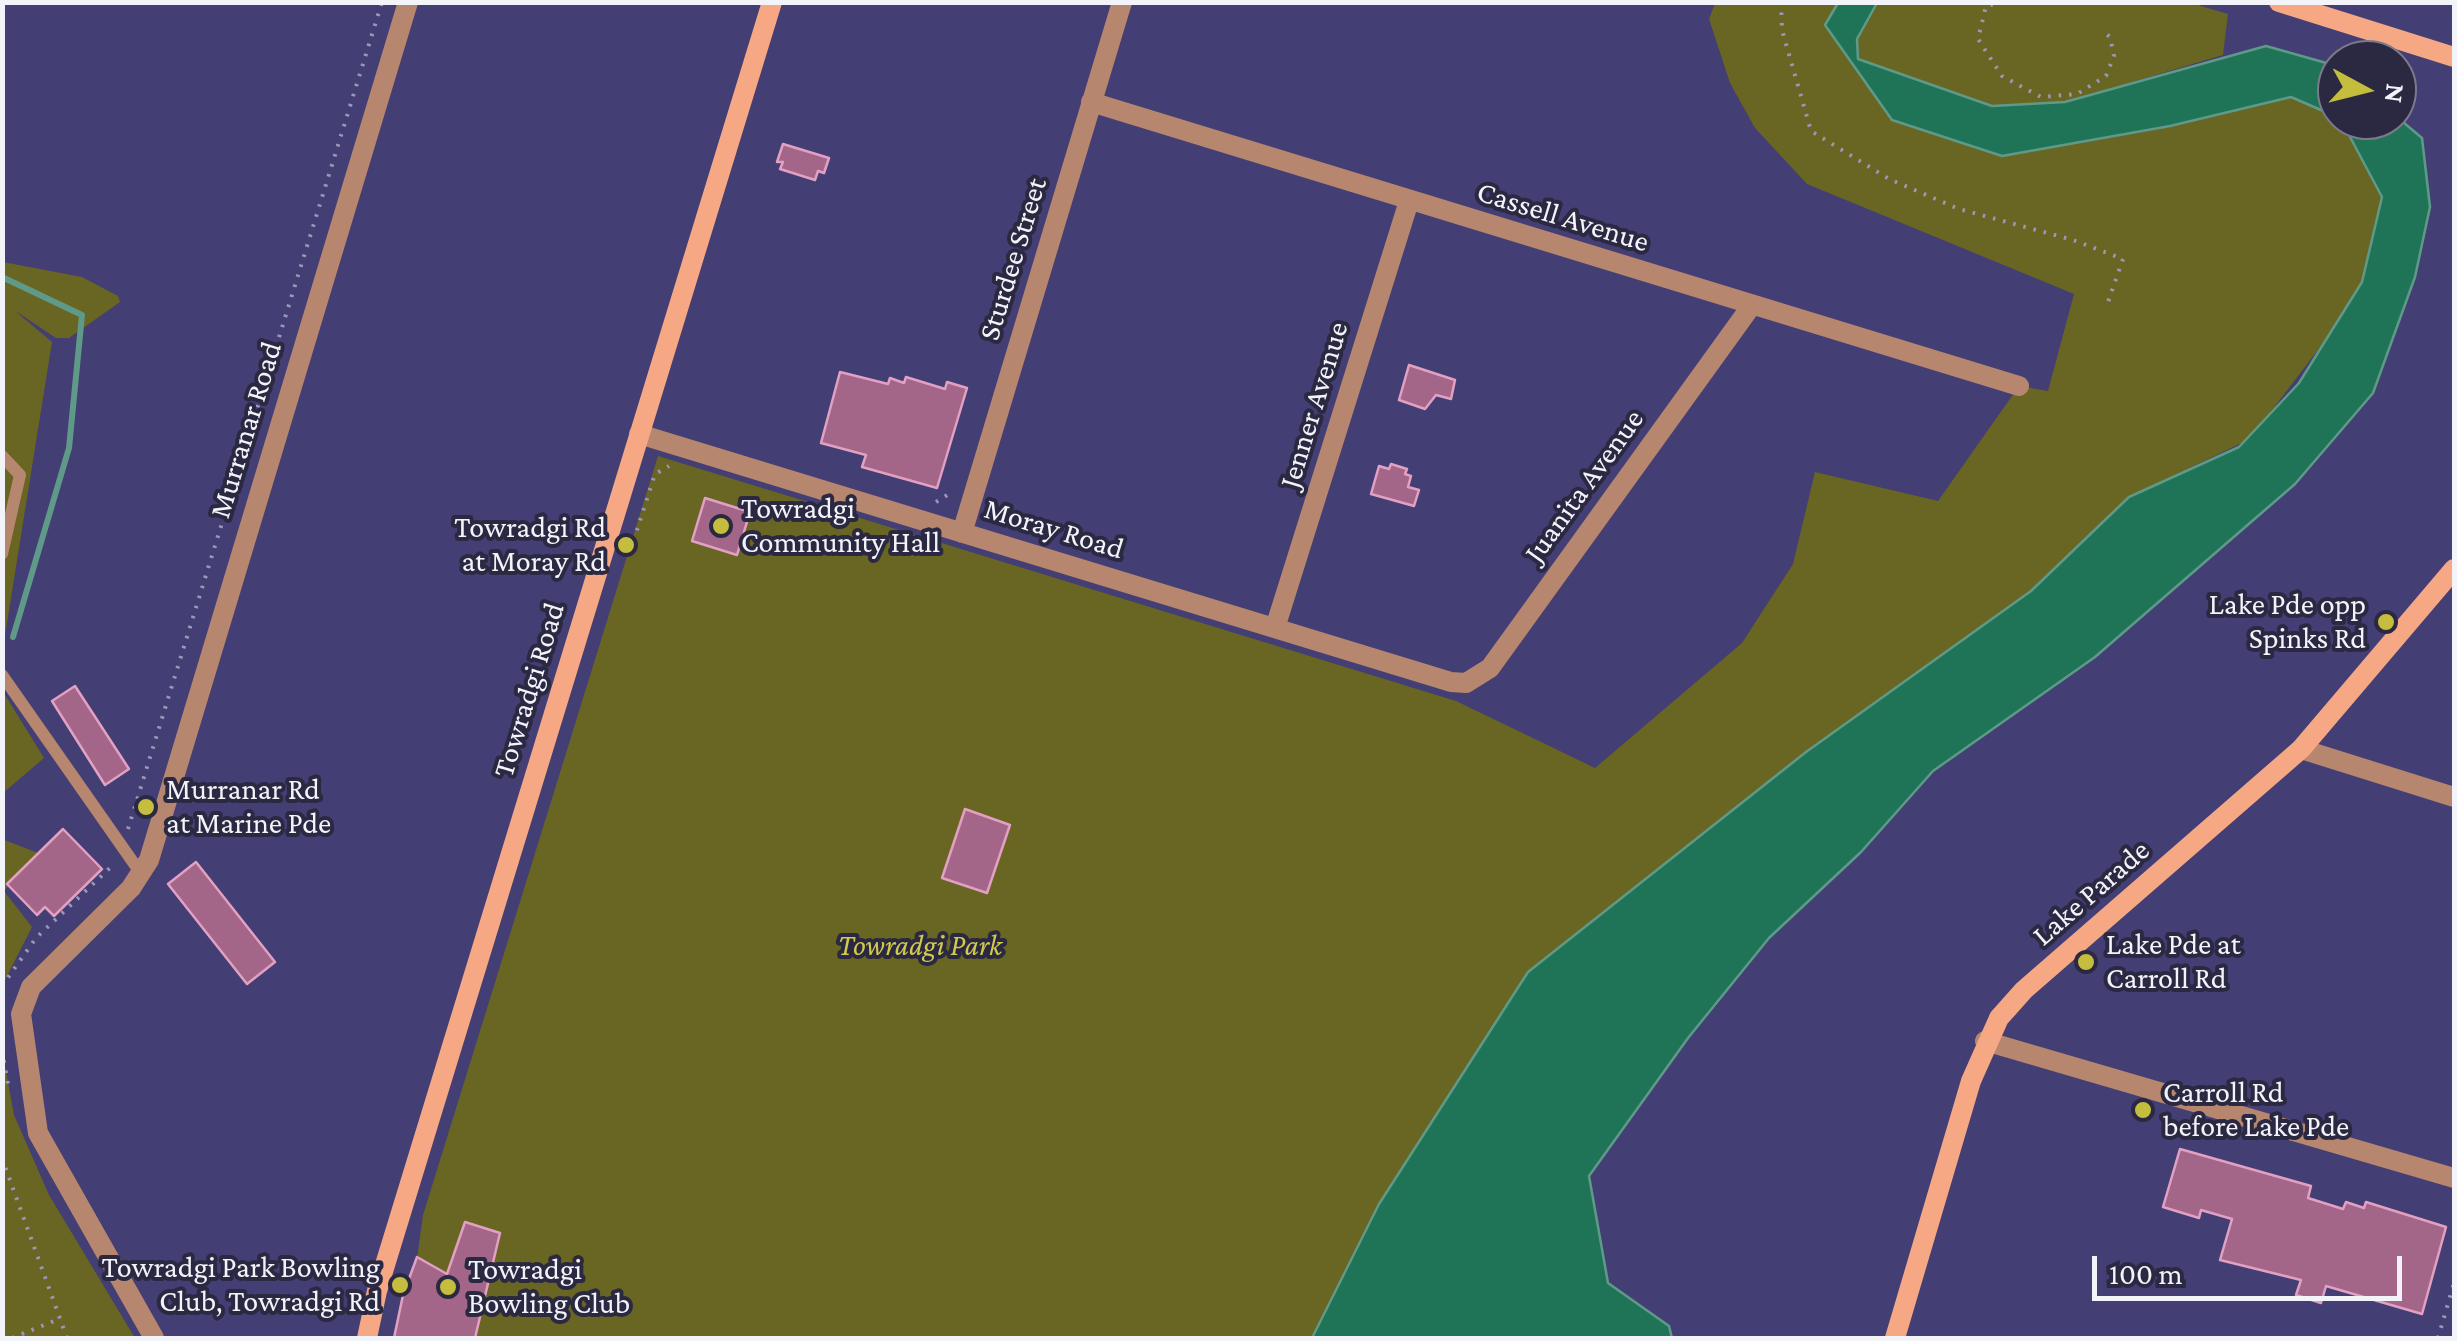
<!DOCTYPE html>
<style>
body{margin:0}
#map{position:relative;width:2457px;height:1341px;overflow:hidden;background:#433e74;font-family:"Crimson Pro",serif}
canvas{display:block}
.frame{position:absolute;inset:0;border:5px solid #f3f3fa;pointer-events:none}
.north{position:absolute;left:2317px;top:40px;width:100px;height:100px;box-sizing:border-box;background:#2b2942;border:2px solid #7b7a8c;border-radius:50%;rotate:97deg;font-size:28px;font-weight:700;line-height:40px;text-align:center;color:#f3f3fa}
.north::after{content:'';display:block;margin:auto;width:35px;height:45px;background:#c4bd3e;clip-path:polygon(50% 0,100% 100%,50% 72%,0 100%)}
.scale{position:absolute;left:2092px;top:1256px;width:310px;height:45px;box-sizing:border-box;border:5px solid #f3f3fa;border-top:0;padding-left:12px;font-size:30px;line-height:35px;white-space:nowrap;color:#f3f3fa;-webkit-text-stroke:8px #2b2942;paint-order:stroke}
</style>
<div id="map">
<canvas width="2457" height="1341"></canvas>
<div class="frame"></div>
<div class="north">N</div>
<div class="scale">100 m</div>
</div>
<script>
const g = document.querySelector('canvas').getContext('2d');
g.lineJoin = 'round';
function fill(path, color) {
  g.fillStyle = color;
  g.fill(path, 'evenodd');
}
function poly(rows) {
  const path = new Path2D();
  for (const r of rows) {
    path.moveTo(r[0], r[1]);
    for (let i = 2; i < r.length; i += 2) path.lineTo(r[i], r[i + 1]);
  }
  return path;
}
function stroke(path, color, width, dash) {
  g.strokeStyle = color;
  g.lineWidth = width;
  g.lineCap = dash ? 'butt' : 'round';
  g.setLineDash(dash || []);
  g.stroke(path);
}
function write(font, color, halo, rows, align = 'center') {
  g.font = font + ' "Crimson Pro",serif';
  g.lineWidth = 8;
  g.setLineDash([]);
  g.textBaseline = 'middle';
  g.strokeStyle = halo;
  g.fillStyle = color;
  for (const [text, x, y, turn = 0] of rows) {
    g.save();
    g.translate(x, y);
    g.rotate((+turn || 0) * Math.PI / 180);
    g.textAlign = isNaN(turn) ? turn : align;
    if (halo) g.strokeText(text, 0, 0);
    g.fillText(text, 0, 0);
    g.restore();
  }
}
fill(poly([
 [2188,2,2228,14,2223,55,2065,102,1992,107,1858,59,1857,39,1877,3],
 [1715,3,1838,3,1825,25,1858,65,2087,141,2291,97,2341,120,2382,197,2362,282,2327,338,2250,439,2129,497,2031,591,1806,752,1528,972,1323,1338,406,1338,423,1215,658,456,1456,701,1595,768,1742,643,1793,564,1815,472,1938,501,2019,386,2048,391,2074,294,1807,184,1755,128,1730,83,1709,19],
 [3,262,82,277,118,296,120,302,69,338,56,338,14,310,52,342,3,648],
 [2,690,44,758,3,793,2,793],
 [2,839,38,853,4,891,32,927,3,984],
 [3,1055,14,1115,49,1195,135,1338,3,1338]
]), '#696522');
const water = poly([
 [1838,3,1877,3,1857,39,1858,59,1992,106,2065,102,2266,46,2337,66,2337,117,2291,97,2170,126,2002,156,1892,120,1825,25,1838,3],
 [2397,117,2422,138,2430,207,2415,277,2373,393,2295,484,2095,657,1933,771,1861,852,1769,938,1688,1038,1589,1176,1608,1283,1669,1326,1672,1338,1312,1338,1379,1204,1528,972,1806,752,2031,591,2129,497,2239,447,2299,383,2362,282,2382,197,2341,120,2397,117]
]);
fill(water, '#1f7458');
stroke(water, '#5f9a89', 2.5);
stroke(poly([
 [2,277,82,315,69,448,13,637]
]), '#5f9a89', 6);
const building = poly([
 [783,144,829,158,824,173,818,171,815,180,780,169,783,162,777,162,783,144],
 [1409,365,1455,380,1451,399,1436,395,1425,409,1399,400,1409,365],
 [840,372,888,384,890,378,904,383,906,377,945,389,947,382,967,388,937,488,862,467,866,455,821,443,840,372],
 [1391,464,1407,469,1405,474,1411,476,1408,487,1419,490,1414,506,1371,494,1379,466,1389,469,1391,464],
 [705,498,750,512,737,555,692,541,705,498],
 [75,686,129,769,105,785,52,701,75,686],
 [965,809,1010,825,987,893,942,878,965,809],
 [63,829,102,869,54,916,45,907,37,915,7,884,63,829],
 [196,862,275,962,247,984,168,884,196,862],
 [2180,1149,2311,1186,2308,1198,2343,1209,2346,1202,2364,1208,2366,1202,2446,1227,2422,1314,2326,1286,2321,1303,2296,1295,2301,1280,2220,1260,2232,1219,2201,1210,2199,1218,2163,1207,2180,1149],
 [465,1222,500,1233,475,1338,394,1338,403,1295,417,1257,447,1274,465,1222]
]);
fill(building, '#a36688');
stroke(building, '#e2a0c3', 2.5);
stroke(poly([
 [1781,2,1782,30,1811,131,1889,179,1959,209,2073,240,2123,259,2108,302],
 [2003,2,1986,6,1978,39,2002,76,2041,97,2077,94,2106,76,2114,56,2110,37,2101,30],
 [936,502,952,492],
 [630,538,636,533,655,474,669,466],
 [128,829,382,2],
 [2,986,36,938,113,865],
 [2,1050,9,1090],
 [2,1158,67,1338],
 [12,1338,59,1319],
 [2438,1338,2454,1283]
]), '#9b98b7', 4, [2.5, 8]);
stroke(poly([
 [2,456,20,475,2,554],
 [2,675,142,875]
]), '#b7866f', 12);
stroke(poly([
 [1091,102,2019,386],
 [639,434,1451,682,1466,683,1490,668,1752,305],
 [962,533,1122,2],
 [1275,628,1409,201],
 [2301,749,2454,797],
 [1985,1041,2454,1178],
 [154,1338,38,1133,21,1014,31,987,131,888,149,860,408,2]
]), '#b7866f', 20);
stroke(poly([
 [2279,2,2454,57],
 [367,1338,377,1291,772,2],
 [1895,1338,1971,1081,1999,1018,2024,990,2301,749,2454,569]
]), '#f6a884', 20);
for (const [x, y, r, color] of [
 [721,526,10,"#c4bd3e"],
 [626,545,10,"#c4bd3e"],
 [2386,622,10,"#c4bd3e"],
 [146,807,10,"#c4bd3e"],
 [2086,962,10,"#c4bd3e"],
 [2143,1110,10,"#c4bd3e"],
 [400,1285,10,"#c4bd3e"],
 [448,1287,10,"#c4bd3e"]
]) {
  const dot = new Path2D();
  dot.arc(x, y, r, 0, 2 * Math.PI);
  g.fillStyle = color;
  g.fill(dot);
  stroke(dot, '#2b2942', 4);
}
write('30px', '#f3f3fa', '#2b2942', [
 ["Cassell Avenue",1563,217,17],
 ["Sturdee Street",1013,259,-73],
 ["Jenner Avenue",1314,405,-73],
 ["Murranar Road",246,430,-73],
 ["Juanita Avenue",1584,486,-54],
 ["Moray Road",1054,529,17],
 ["Towradgi Road",529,690,-73],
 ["Lake Parade",2091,893,-41]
]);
write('30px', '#f3f3fa', '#2b2942', [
 ["Towradgi",741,509],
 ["Community Hall",741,543],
 ["Towradgi Rd",606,528,"right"],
 ["at Moray Rd",606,562,"right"],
 ["Lake Pde opp",2366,605,"right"],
 ["Spinks Rd",2366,639,"right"],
 ["Murranar Rd",166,790],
 ["at Marine Pde",166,824],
 ["Lake Pde at",2106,945],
 ["Carroll Rd",2106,979],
 ["Carroll Rd",2163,1093],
 ["before Lake Pde",2163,1127],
 ["Towradgi Park Bowling",380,1268,"right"],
 ["Club, Towradgi Rd",380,1302,"right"],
 ["Towradgi",468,1270],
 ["Bowling Club",468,1304]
], 'left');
write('italic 30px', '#d2ca4a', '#2b2942', [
 ["Towradgi Park",920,946]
]);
</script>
